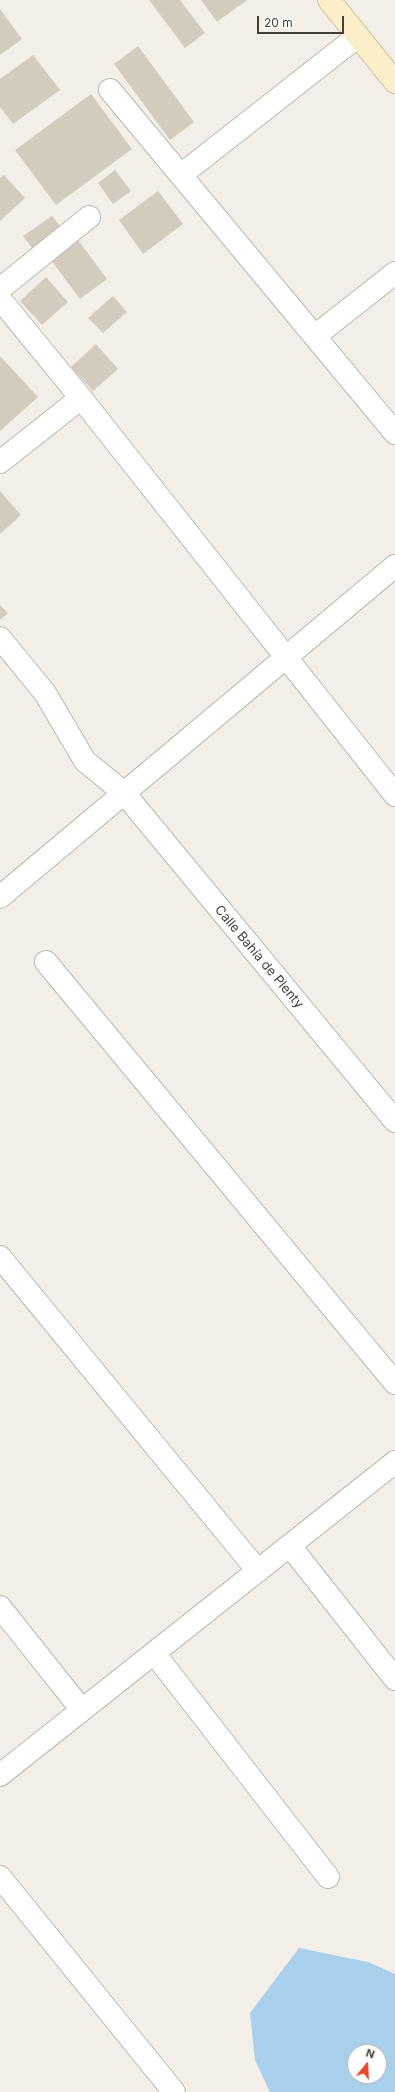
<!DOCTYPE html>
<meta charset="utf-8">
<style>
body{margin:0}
#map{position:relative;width:395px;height:2092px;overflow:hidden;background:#f3efe8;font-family:Inter,sans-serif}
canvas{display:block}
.north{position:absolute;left:347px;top:2044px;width:40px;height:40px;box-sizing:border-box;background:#fff;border:1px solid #b5b3af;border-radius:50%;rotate:18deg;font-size:11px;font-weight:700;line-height:16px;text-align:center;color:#454037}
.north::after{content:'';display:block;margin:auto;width:14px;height:18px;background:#eb4526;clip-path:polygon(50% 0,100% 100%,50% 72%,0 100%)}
.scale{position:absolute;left:257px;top:16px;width:87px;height:18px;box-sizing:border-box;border:2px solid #454037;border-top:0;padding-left:5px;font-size:12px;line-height:14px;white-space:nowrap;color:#454037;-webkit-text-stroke:3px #fff;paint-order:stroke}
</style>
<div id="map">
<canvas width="395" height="2092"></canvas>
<div class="north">N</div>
<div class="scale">20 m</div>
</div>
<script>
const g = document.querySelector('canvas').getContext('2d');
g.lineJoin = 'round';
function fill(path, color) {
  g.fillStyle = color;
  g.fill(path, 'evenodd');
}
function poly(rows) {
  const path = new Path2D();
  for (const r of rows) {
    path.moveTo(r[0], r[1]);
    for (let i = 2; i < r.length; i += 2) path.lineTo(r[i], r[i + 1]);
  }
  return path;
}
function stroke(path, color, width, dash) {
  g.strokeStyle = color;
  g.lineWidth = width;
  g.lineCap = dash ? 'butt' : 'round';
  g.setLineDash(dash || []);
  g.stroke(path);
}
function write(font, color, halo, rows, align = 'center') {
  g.font = font + ' Inter,sans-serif';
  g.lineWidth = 3;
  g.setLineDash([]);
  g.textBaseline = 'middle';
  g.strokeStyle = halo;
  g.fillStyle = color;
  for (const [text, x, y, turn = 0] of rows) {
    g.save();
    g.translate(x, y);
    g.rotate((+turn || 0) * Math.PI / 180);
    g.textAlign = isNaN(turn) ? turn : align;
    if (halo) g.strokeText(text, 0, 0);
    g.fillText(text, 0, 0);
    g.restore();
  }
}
fill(poly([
 [299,1948,368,1962,395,1974,395,2092,270,2092,255,2060,250,2013],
 [355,2052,379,2052,379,2076,355,2076]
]), '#a8cfeb');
fill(poly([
 [149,0,180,0,205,33,185,48],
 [201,0,247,0,217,22],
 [0,9,22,39,0,55],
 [138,46,194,122,170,140,114,64],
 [33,55,60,90,13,124,0,107,0,79],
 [91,94,132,149,56,205,15,150],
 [115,170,131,191,113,204,98,183],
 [4,175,25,198,0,221,0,178],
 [158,191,183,224,143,254,119,220],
 [52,216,64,231,35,252,23,236],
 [78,240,107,279,80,299,51,260],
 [46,277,68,302,42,325,20,301],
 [113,296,127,312,103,333,88,318],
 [96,344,118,369,93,391,71,367],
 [0,356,38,397,0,431],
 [0,491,21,515,0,534],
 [0,605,8,613,0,620]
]), '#d3cbbe');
const street = poly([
 [110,90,395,433],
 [181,175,358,36],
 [0,289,89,217],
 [0,299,81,398,395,795],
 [315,336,395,273],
 [0,462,81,398],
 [0,638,45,693,85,761,124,793,395,1121],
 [0,897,395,566],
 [46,962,395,1383],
 [0,1257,258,1571],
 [290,1546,395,1679],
 [0,1607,82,1710],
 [154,1653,328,1877],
 [0,1775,395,1462],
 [0,1877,174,2092]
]);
const secondary = poly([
 [329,0,395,82]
]);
stroke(street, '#bdb7ab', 24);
stroke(secondary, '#cfc29a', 24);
stroke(street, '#fff', 22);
stroke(secondary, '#fbefca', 22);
write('13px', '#454037', '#fff', [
 ["Calle Bahía de Plenty",259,957,50]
]);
</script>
